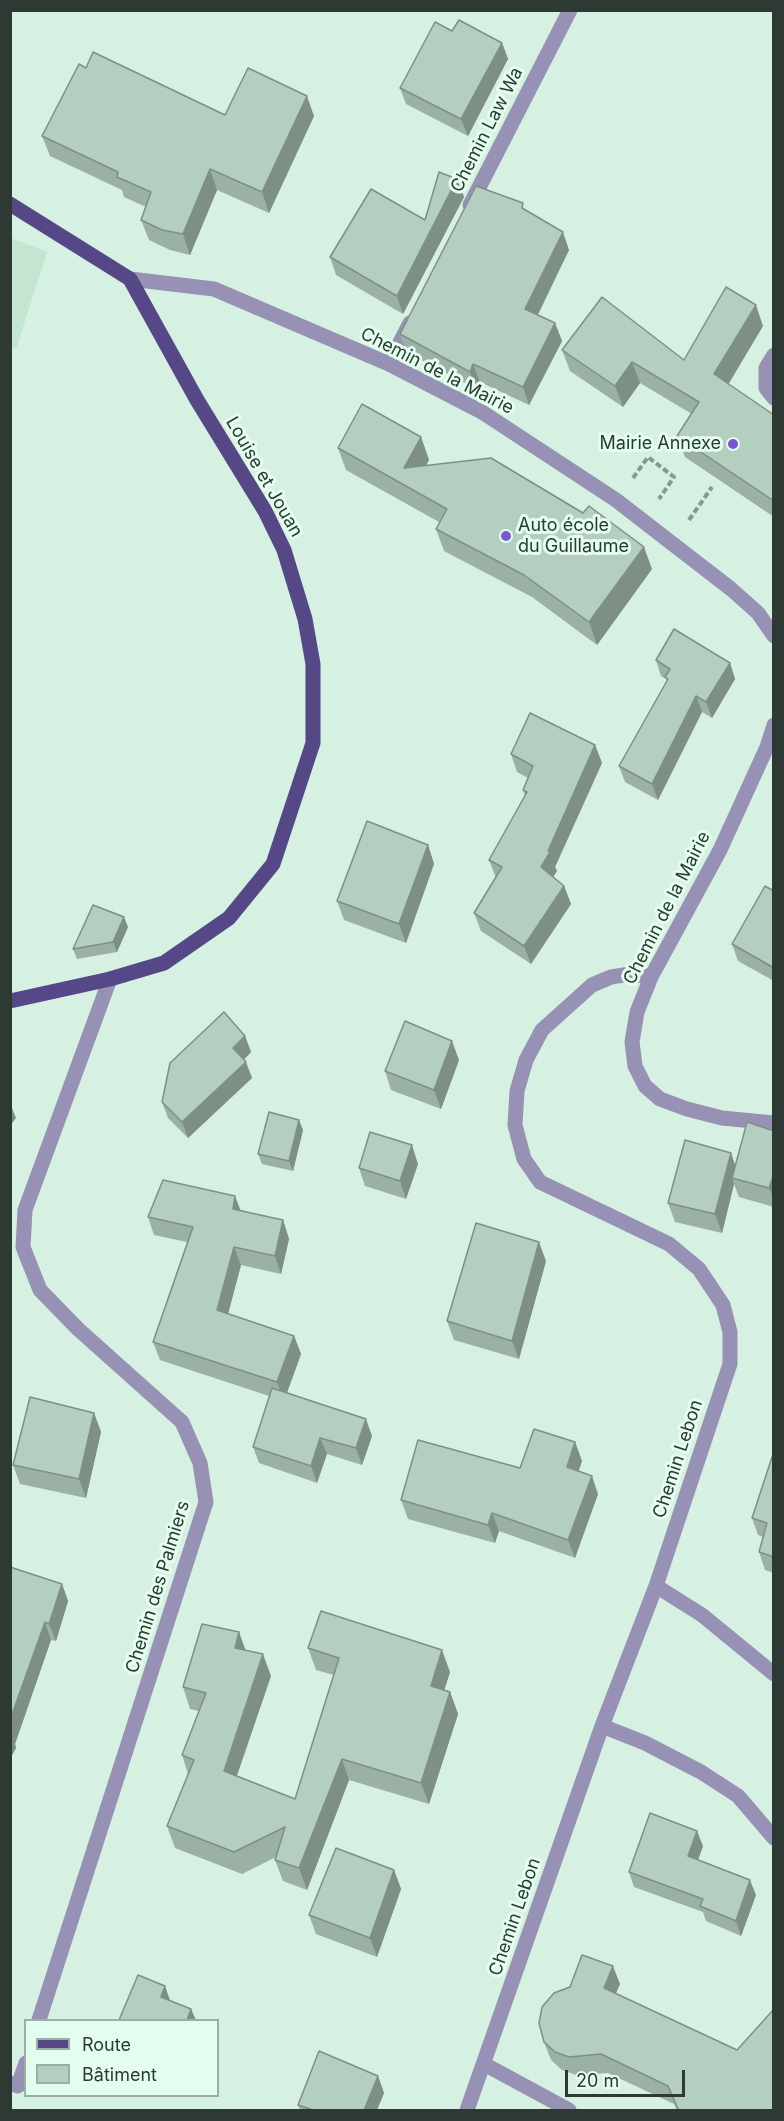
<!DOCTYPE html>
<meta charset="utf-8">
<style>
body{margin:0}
#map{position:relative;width:784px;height:2121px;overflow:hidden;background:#d6f0e1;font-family:Inter,sans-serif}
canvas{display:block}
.frame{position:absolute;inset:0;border:12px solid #2f3933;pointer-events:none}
.legend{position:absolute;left:24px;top:2019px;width:195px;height:78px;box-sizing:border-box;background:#e3feee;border:2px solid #9bafa3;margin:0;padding:8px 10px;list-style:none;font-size:18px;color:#2f3933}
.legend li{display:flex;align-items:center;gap:12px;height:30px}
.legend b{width:30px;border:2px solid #9bafa3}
.scale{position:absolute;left:565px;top:2070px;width:120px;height:27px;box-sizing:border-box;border:3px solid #2f3933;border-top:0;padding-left:8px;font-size:18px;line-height:21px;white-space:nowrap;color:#2f3933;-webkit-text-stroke:4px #e3feee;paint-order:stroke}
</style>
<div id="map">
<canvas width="784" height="2121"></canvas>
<div class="frame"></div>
<ul class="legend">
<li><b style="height:8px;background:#564786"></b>Route</li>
<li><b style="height:16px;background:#b4cec0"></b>Bâtiment</li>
</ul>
<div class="scale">20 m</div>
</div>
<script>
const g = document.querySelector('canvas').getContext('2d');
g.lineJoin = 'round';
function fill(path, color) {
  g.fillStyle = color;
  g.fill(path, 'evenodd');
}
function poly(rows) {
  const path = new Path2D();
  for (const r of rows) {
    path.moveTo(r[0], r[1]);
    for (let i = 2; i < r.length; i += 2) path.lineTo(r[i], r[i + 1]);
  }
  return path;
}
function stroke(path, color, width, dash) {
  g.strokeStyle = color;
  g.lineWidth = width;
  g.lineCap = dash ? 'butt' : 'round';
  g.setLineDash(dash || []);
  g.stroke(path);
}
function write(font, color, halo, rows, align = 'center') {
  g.font = font + ' Inter,sans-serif';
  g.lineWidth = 6;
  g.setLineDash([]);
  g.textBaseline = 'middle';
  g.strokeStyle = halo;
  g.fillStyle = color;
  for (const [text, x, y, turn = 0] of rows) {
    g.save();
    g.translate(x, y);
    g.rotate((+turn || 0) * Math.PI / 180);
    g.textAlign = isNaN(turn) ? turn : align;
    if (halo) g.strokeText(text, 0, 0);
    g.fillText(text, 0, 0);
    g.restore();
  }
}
fill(poly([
 [11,238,47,252,16,349,10,347]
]), '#c3e5d2');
stroke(poly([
 [633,478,648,457,674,477,659,499],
 [689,520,712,487]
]), '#87998e', 4, [6, 3]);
stroke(poly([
 [470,205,570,10],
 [130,279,214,289,389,364,482,412,616,500,731,589,758,613,774,636],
 [774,355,766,368,766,388,774,398],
 [389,364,410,323],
 [774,725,767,747,720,850,651,977,637,1012,632,1042,635,1066,645,1086,660,1099,687,1109,722,1118,774,1123],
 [656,1586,702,1615,774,1674],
 [602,1726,645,1743,701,1772,738,1796,774,1838],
 [39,2020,206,1502,200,1463,182,1422,78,1329,40,1290,23,1247,25,1210,110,979],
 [484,2064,569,2110],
 [10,2083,18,2086,26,2063],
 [467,2110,602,1726,656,1586,730,1364,730,1332,723,1305,699,1269,669,1244,540,1182,524,1159,515,1125,517,1091,526,1060,542,1030,592,985,611,977,630,974,651,977]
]), '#9791b5', 15);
stroke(poly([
 [10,204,130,279,197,400,265,511,284,550,305,619,313,664,313,743,273,864,229,918,164,963,110,979,10,1001]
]), '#564786', 15);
fill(poly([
 [452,31,502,43,508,59,468,136,406,104,400,88],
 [86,68,225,115,314,116,269,213,217,190,190,255,170,250,149,240,141,220,146,207,124,197,122,190,50,156,42,136],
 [457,179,464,197,403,314,336,275,330,257,425,220],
 [526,210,569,250,538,315,555,323,562,341,529,405,480,382,476,389,406,352,400,334],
 [763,326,728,384,774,415,774,517,685,457,677,436,692,414,640,383,623,407,570,371,562,350,684,360],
 [421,437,429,460,426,465,652,569,597,645,532,597,444,551,436,529,439,522,346,470,338,448],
 [656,660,730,663,735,679,712,718,702,712,658,800,625,782,619,766,667,682,666,679,661,676],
 [595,745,602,763,555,867,557,871,553,877,564,886,571,904,531,964,481,931,474,913,496,878,489,860,525,796,523,790,528,778,517,772,511,754],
 [428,845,434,864,406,943,344,920,337,901],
 [774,891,774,981,738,961,732,944],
 [128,927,117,952,77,959,73,949],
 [245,1036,251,1052,244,1060,252,1078,188,1138,168,1118,162,1102],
 [459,1060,441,1109,391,1090,385,1071],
 [303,1130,293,1171,262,1164,258,1154],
 [774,1131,774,1207,739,1197,734,1184,722,1233,675,1222,668,1203,731,1153,735,1166],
 [418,1164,406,1199,365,1186,359,1168],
 [240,1211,283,1220,289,1239,281,1274,241,1265,228,1314,294,1336,301,1354,287,1392,372,1436,362,1465,327,1454,317,1483,259,1463,253,1447,269,1396,160,1360,153,1342,187,1242,154,1235,148,1217],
 [546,1261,519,1359,454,1340,447,1321],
 [94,1413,101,1432,86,1498,20,1484,13,1465],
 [575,1442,582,1461,578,1471,598,1494,575,1558,499,1531,495,1543,408,1519,401,1500,520,1468],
 [774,1458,774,1573,765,1570,759,1552,763,1537,758,1535,752,1518],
 [10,1567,62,1584,68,1601,56,1641,51,1640,15,1744,16,1748,10,1759],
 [308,1648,450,1672,444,1690,450,1692,458,1714,429,1804,349,1780,307,1890,283,1881,275,1860,276,1857,242,1874,175,1848,167,1826,188,1774,182,1755,199,1711,190,1709,183,1687,246,1650,271,1676,237,1776,295,1799,334,1675,316,1670],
 [703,1846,698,1860,756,1895,741,1936,706,1921,703,1912,634,1887,629,1872],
 [394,1870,401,1889,377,1957,316,1934,309,1915],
 [620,1984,616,1993,774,2110,677,2110,674,2104,608,2073,576,2075,562,2070,551,2060,544,2042],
 [378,2076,384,2093,377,2110,300,2110,298,2105]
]), '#9bb1a5');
fill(poly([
 [502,43,508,59,468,136,461,119],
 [307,96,314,116,269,213,262,192],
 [210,169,217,190,190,255,183,234],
 [457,179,464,197,403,314,397,296],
 [563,232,569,250,532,326,525,309],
 [756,305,763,326,722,395,714,374],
 [555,323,562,341,529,405,523,387],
 [632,362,640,383,623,407,615,386],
 [473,364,480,382,476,389,470,372],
 [421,437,429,460,413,490,404,468],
 [644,547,652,569,597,645,589,622],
 [730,663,735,679,712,718,706,702],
 [696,696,702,712,658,800,652,784],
 [595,745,602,763,555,867,557,871,548,885,541,867],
 [428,845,434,864,406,943,399,924],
 [564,886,571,904,531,964,524,946],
 [124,917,128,927,117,952,113,942],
 [245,1036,251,1052,239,1064,233,1048],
 [452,1041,459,1060,441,1109,434,1090],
 [246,1062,252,1078,188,1138,182,1122],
 [10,1103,16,1118,10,1126],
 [299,1120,303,1130,293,1171,289,1161],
 [412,1145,418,1164,406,1199,400,1181],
 [731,1153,737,1171,732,1178,734,1184,722,1233,715,1214],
 [774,1174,774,1200,769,1188],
 [235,1196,242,1214,233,1209],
 [283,1220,289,1239,281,1274,275,1256],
 [539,1242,546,1261,519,1359,512,1341],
 [234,1247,241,1265,224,1329,217,1310],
 [294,1336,301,1354,284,1401,277,1382],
 [94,1413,101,1432,86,1498,79,1479],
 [366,1419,372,1436,362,1465,356,1448],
 [320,1438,327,1454,317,1483,311,1466],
 [575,1442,582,1461,574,1485,567,1467],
 [592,1476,598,1494,575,1558,568,1540],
 [492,1513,499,1531,495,1543,488,1525],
 [62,1584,68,1601,56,1641,49,1624],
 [45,1622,51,1640,15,1744,16,1748,10,1759,10,1720],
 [239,1632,247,1654,235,1648],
 [442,1650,450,1672,439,1707,431,1686],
 [263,1654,271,1676,231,1792,224,1771],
 [450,1692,458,1714,429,1804,421,1783],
 [342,1759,349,1780,307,1890,299,1868],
 [697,1831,703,1846,694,1871,688,1856],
 [394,1870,401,1889,377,1957,370,1938],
 [750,1880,756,1895,741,1936,736,1921],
 [613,1966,620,1984,610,2006,604,1988],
 [165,1986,171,2003,161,1997],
 [191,2009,196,2020,187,2020],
 [378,2076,384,2093,377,2110,364,2110]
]), '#7e9086');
const building = poly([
 [459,20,502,43,461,119,400,88,435,22,452,31,459,20],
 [93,52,225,115,248,68,307,96,262,192,210,169,183,234,162,230,141,220,151,192,117,177,118,172,42,136,79,64,86,68,93,52],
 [439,172,457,179,397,296,330,257,371,189,425,220,439,172],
 [476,186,523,203,522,208,563,232,525,309,555,323,523,387,473,364,470,372,400,334,476,186],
 [726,287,756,305,714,374,774,415,774,501,677,436,699,402,632,362,615,386,562,350,602,297,684,360,726,287],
 [362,404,421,437,404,468,491,458,583,513,589,506,644,547,589,622,524,575,436,529,447,509,338,448,362,404],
 [674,629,730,663,706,702,696,696,652,784,619,766,668,679,665,677,670,669,656,660,674,629],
 [530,713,595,745,548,851,550,852,541,867,564,886,524,946,474,913,502,867,489,860,527,792,523,790,533,766,511,754,530,713],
 [367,821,428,845,399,924,337,901,367,821],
 [765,886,774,891,774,968,732,944,765,886],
 [93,905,124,917,113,942,73,949,93,905],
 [224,1012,245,1036,233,1048,246,1062,182,1122,162,1102,170,1063,224,1012],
 [405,1021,452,1041,434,1090,385,1071,405,1021],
 [269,1112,299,1120,289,1161,258,1154,269,1112],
 [747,1122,774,1131,774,1174,769,1188,732,1178,747,1122],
 [370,1132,412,1145,400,1181,359,1168,370,1132],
 [685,1140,731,1153,715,1214,668,1203,685,1140],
 [163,1180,235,1196,233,1209,283,1220,275,1256,234,1247,217,1310,294,1336,277,1382,153,1342,193,1227,148,1217,163,1180],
 [476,1223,539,1242,512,1341,447,1321,476,1223],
 [272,1388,366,1419,356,1448,320,1438,311,1466,253,1447,272,1388],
 [30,1397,94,1413,79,1479,13,1465,30,1397],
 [534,1429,575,1442,567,1467,592,1476,568,1540,492,1513,488,1525,401,1500,418,1440,520,1468,534,1429],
 [772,1457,774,1458,774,1557,759,1552,767,1523,752,1518,772,1457],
 [10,1567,62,1584,49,1624,45,1622,10,1720,10,1567],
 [321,1611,442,1650,431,1686,450,1692,421,1783,342,1759,299,1868,275,1860,285,1827,234,1852,167,1826,194,1760,182,1755,206,1693,183,1687,202,1624,239,1632,235,1648,263,1654,224,1771,295,1799,339,1658,308,1648,321,1611],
 [650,1813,697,1831,688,1856,750,1880,736,1921,700,1906,703,1899,629,1872,650,1813],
 [336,1848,394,1870,370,1938,309,1915,336,1848],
 [582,1955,613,1966,604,1988,737,2050,774,2009,774,2110,680,2110,678,2109,668,2086,601,2054,569,2057,555,2052,544,2042,539,2023,542,2007,554,1993,570,1987,582,1955],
 [138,1975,165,1986,161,1997,191,2009,187,2020,119,2020,138,1975],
 [319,2051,378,2076,364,2110,313,2110,298,2105,319,2051]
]);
fill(building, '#b4cec0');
stroke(building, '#7e9086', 1.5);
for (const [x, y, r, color] of [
 [733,444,6,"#7a56d0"],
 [506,536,6,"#7a56d0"]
]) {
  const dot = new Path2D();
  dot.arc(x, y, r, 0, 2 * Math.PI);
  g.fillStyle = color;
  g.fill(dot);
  stroke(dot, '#e3feee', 2);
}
write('18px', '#2f3933', '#e3feee', [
 ["Chemin Law Wa",487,130,-63],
 ["Chemin de la Mairie",437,371,27],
 ["Louise et Jouan",264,477,60],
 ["Chemin de la Mairie",667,908,-63],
 ["Chemin Lebon",678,1459,-72],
 ["Chemin des Palmiers",158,1587,-73],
 ["Chemin Lebon",515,1917,-71]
]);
write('18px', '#2f3933', '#e3feee', [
 ["Mairie Annexe",721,444],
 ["Auto école",518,526,"left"],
 ["du Guillaume",518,547,"left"]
], 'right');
</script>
